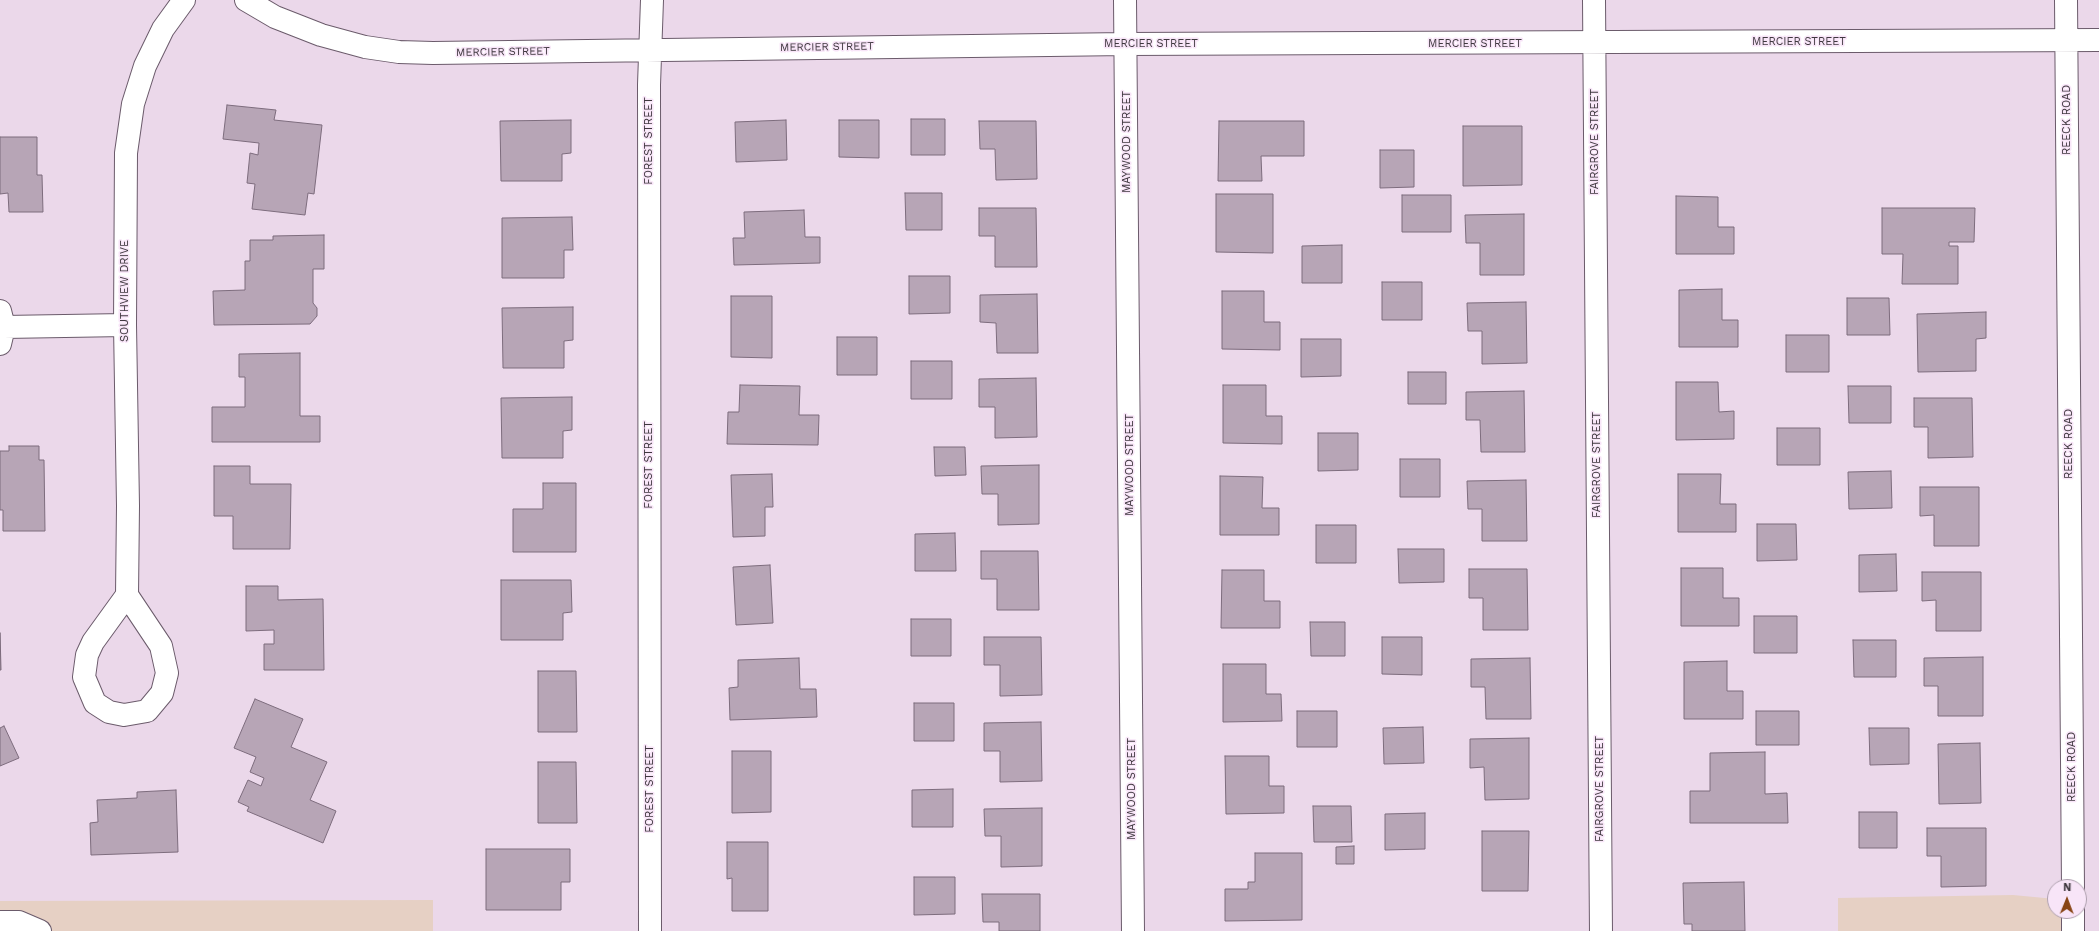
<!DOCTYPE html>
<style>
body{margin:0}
#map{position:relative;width:2099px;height:931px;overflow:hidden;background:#ebd8ea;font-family:"Work Sans",sans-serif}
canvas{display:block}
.north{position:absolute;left:2047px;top:879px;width:40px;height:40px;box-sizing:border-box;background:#f8e5f8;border:1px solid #aea0ae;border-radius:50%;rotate:1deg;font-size:11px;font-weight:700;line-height:16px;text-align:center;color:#3f383f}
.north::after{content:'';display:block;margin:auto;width:14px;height:18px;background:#884515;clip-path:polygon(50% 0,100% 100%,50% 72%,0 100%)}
</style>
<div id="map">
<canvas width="2099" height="931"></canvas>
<div class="north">N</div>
</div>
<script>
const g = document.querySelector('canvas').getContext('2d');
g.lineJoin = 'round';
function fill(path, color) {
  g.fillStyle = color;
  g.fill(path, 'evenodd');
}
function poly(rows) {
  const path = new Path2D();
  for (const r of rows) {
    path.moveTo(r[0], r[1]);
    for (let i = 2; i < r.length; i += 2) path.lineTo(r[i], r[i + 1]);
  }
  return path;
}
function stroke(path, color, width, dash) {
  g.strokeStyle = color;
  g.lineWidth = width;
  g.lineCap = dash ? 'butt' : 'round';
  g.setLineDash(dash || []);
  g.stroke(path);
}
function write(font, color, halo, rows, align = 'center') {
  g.font = font + ' "Work Sans",sans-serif';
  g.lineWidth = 3;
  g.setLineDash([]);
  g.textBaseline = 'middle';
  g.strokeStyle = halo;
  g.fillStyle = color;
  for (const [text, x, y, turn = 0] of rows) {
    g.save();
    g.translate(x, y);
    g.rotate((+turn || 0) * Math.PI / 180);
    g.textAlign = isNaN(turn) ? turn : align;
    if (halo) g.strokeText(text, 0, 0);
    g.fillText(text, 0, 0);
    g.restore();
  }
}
fill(poly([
 [2013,895,2055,899,2055,911,2073,911,2073,931,1838,931,1838,898],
 [433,900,433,931,0,931,0,901]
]), '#e6d0c4');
const building = poly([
 [227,105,276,110,274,120,322,125,314,194,308,193,305,215,252,209,255,184,247,183,250,153,258,155,259,143,223,139,227,105],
 [911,119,945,119,945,155,911,155,911,119],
 [571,120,571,153,562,154,562,181,501,181,500,121,571,120],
 [786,120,787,160,736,162,735,122,786,120],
 [839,120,879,120,879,158,839,157,839,120],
 [979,121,1036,121,1037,179,996,180,995,149,980,149,979,121],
 [1219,121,1304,121,1304,156,1261,156,1262,181,1218,181,1219,121],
 [1463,126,1522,126,1522,185,1463,186,1463,126],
 [0,137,37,137,37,175,42,175,43,212,9,212,8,193,0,194,0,137],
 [1380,150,1414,150,1414,187,1380,188,1380,150],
 [905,193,942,193,942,230,906,230,905,193],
 [1216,194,1273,194,1273,253,1216,252,1216,194],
 [1402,195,1451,195,1451,232,1402,232,1402,195],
 [1676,196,1718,197,1718,227,1734,227,1734,254,1676,254,1676,196],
 [979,208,1036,208,1037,267,995,267,995,236,979,236,979,208],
 [1882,208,1975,208,1974,242,1949,242,1949,246,1958,246,1958,284,1902,284,1903,254,1882,254,1882,208],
 [804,210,805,237,820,237,820,263,734,265,733,238,745,238,744,212,804,210],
 [1524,214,1524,275,1480,275,1480,243,1466,243,1465,215,1524,214],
 [572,217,573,250,564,250,564,278,502,278,502,218,572,217],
 [324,235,324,269,313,269,313,303,317,308,317,316,310,324,214,325,213,291,245,290,245,261,250,261,250,240,273,240,273,236,324,235],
 [1342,245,1342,283,1302,283,1302,246,1342,245],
 [909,276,950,276,950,313,909,314,909,276],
 [1382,282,1422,282,1422,320,1382,320,1382,282],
 [1722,289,1722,320,1738,320,1738,347,1679,347,1679,290,1722,289],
 [1222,291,1264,291,1264,322,1280,322,1280,350,1222,349,1222,291],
 [1037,294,1038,353,997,353,996,323,980,322,980,295,1037,294],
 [731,296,772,296,772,358,731,357,731,296],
 [1847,298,1889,298,1890,335,1847,335,1847,298],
 [1526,302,1527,363,1482,364,1482,331,1468,331,1467,303,1526,302],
 [573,307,573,340,564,341,564,368,503,368,502,308,573,307],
 [1986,312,1986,338,1976,339,1976,371,1918,372,1917,314,1986,312],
 [1786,335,1829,335,1829,372,1786,372,1786,335],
 [837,337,877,337,877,375,837,375,837,337],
 [1301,339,1341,339,1341,376,1301,377,1301,339],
 [300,353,300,416,320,416,320,442,212,442,212,407,245,407,245,377,239,377,239,354,300,353],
 [911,361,952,361,952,399,911,399,911,361],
 [1408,372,1446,372,1446,404,1408,404,1408,372],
 [1036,378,1037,437,995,438,995,407,979,407,979,379,1036,378],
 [1676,382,1718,382,1719,412,1734,411,1734,439,1676,440,1676,382],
 [740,385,800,386,799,415,819,415,818,445,727,444,728,412,739,412,740,385],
 [1223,385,1266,385,1266,416,1282,416,1282,444,1223,443,1223,385],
 [1848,386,1891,386,1891,423,1849,423,1848,386],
 [1524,391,1525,452,1481,452,1480,420,1466,420,1466,392,1524,391],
 [572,397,572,430,563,431,563,458,502,458,501,398,572,397],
 [1914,398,1972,398,1973,457,1928,458,1928,427,1914,427,1914,398],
 [1777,428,1820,428,1820,465,1777,465,1777,428],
 [1318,433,1358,433,1358,470,1318,471,1318,433],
 [9,446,39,446,39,460,44,460,45,531,3,531,3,510,0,510,0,451,9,451,9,446],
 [934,447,965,447,966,475,935,476,934,447],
 [1400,459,1440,459,1440,497,1400,497,1400,459],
 [1039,465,1039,524,998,525,998,494,982,494,981,466,1039,465],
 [214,466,250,466,250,484,291,484,290,549,233,549,233,516,214,516,214,466],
 [1891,471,1892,508,1849,509,1848,472,1891,471],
 [772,474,773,507,765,507,765,536,733,537,731,475,772,474],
 [1678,474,1721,474,1720,504,1736,504,1736,532,1678,532,1678,474],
 [1220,476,1263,477,1262,508,1279,508,1279,535,1220,535,1220,476],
 [1526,480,1527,541,1482,541,1482,509,1468,509,1467,481,1526,480],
 [543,483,576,483,576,552,513,552,513,509,543,509,543,483],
 [1920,487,1979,487,1979,546,1934,546,1934,515,1920,516,1920,487],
 [1757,524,1796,524,1797,560,1757,561,1757,524],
 [1316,525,1356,525,1356,563,1316,563,1316,525],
 [955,533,956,571,915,571,915,534,955,533],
 [1398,549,1444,549,1444,582,1399,583,1398,549],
 [981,551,1038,551,1039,610,997,610,997,579,981,579,981,551],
 [1896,554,1897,591,1859,592,1859,555,1896,554],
 [770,565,773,623,736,625,733,567,770,565],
 [1681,568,1723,568,1723,598,1739,598,1739,626,1681,626,1681,568],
 [1469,569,1527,569,1528,630,1483,630,1483,598,1469,598,1469,569],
 [1222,570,1264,570,1264,601,1280,601,1280,628,1221,628,1222,570],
 [1922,572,1981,572,1981,631,1936,631,1936,600,1922,601,1922,572],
 [501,580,571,580,572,612,563,613,563,640,501,640,501,580],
 [246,586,278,586,278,600,323,599,324,670,264,670,264,644,274,644,274,630,246,631,246,586],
 [1754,616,1797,616,1797,653,1754,653,1754,616],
 [911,619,951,619,951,656,911,656,911,619],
 [1310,622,1345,622,1345,656,1311,656,1310,622],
 [0,633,1,670,0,670,0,633],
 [984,637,1041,637,1042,695,1000,696,1000,665,984,665,984,637],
 [1382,637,1422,637,1422,675,1382,674,1382,637],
 [1853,640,1896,640,1896,677,1854,677,1853,640],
 [1983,657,1983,716,1938,716,1938,686,1924,686,1924,658,1983,657],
 [799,658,800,689,816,689,817,717,730,720,729,688,738,687,738,660,799,658],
 [1530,658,1531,719,1486,719,1485,687,1471,687,1471,659,1530,658],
 [1727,661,1727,691,1743,691,1743,719,1684,719,1684,662,1727,661],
 [1223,664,1266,664,1266,694,1281,694,1282,721,1223,722,1223,664],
 [538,671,576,671,577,732,538,732,538,671],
 [255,699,303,719,291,747,327,762,310,800,336,811,323,843,247,811,249,807,238,802,248,780,261,786,264,778,250,772,256,757,234,748,255,699],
 [914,703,954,703,954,741,914,741,914,703],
 [1297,711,1337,711,1337,747,1297,747,1297,711],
 [1756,711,1799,711,1799,745,1756,745,1756,711],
 [1041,722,1042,781,1000,782,1000,751,984,751,984,723,1041,722],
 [4,726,19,758,0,766,0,728,4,726],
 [1423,727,1424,763,1384,764,1383,728,1423,727],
 [1869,728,1909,728,1909,764,1870,765,1869,728],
 [1529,738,1529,799,1485,800,1484,767,1470,768,1470,739,1529,738],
 [1980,743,1981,803,1939,804,1938,744,1980,743],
 [732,751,771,751,771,812,732,813,732,751],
 [1765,752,1765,794,1787,793,1788,823,1690,823,1690,791,1710,791,1710,753,1765,752],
 [1225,756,1269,756,1269,786,1284,786,1284,813,1226,814,1225,756],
 [538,762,576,762,577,823,538,823,538,762],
 [953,789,953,827,912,827,912,790,953,789],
 [176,790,178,852,91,855,90,823,98,822,97,800,137,798,137,792,176,790],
 [1313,806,1351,806,1352,842,1314,842,1313,806],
 [1042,808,1042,866,1001,867,1001,836,985,836,984,809,1042,808],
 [1859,812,1897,812,1897,848,1859,848,1859,812],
 [1425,813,1425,849,1385,850,1385,814,1425,813],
 [1927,828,1986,828,1986,886,1941,887,1941,856,1927,856,1927,828],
 [1482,831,1529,831,1528,891,1482,891,1482,831],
 [727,842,768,842,768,911,732,911,732,878,727,879,727,842],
 [1354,846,1354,864,1336,864,1336,847,1354,846],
 [486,849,570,849,570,882,561,882,561,910,486,910,486,849],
 [1255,853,1302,853,1302,920,1225,921,1225,889,1248,889,1248,882,1255,882,1255,853],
 [914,877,955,877,955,914,914,915,914,877],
 [1744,882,1745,931,1692,931,1692,924,1684,924,1683,883,1744,882],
 [982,894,1040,894,1040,931,999,931,999,922,983,922,982,894]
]);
fill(building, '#b7a5b6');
stroke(building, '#7d6c7d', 1);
const minor = poly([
 [246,0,275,17,321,35,365,47,399,52,433,53,1126,44,2099,40],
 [1125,0,1133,931],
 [1594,0,1601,931],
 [2066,0,2073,887],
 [0,311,4,327,0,344],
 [4,327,125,325],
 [127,595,93,642,87,655,84,677,95,703,109,712,124,715,147,711,162,693,167,673,161,646,127,595,128,506,125,325,126,153,133,104,145,66,163,29,184,0],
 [2073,911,2073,931],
 [0,922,19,922,40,931],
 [650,931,649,85,652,0]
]);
stroke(minor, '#6b5b6b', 24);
stroke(minor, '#fff', 22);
write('11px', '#3f383f', '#f8e5f8', [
 ["MERCIER STREET",1799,42],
 ["MERCIER STREET",1151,44],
 ["MERCIER STREET",1475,44],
 ["MERCIER STREET",827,47,-1],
 ["MERCIER STREET",503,52,-1],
 ["REECK ROAD",2067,120,-90],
 ["FOREST STREET",649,141,-90],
 ["MAYWOOD STREET",1127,142,-90],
 ["FAIRGROVE STREET",1595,142,-90],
 ["SOUTHVIEW DRIVE",125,291,-90],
 ["REECK ROAD",2069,444,-90],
 ["FOREST STREET",649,465,-90],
 ["MAYWOOD STREET",1130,465,-90],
 ["FAIRGROVE STREET",1597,465,-90],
 ["REECK ROAD",2072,767,-90],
 ["FOREST STREET",650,789,-90],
 ["MAYWOOD STREET",1132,789,-90],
 ["FAIRGROVE STREET",1600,789,-90]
]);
</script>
